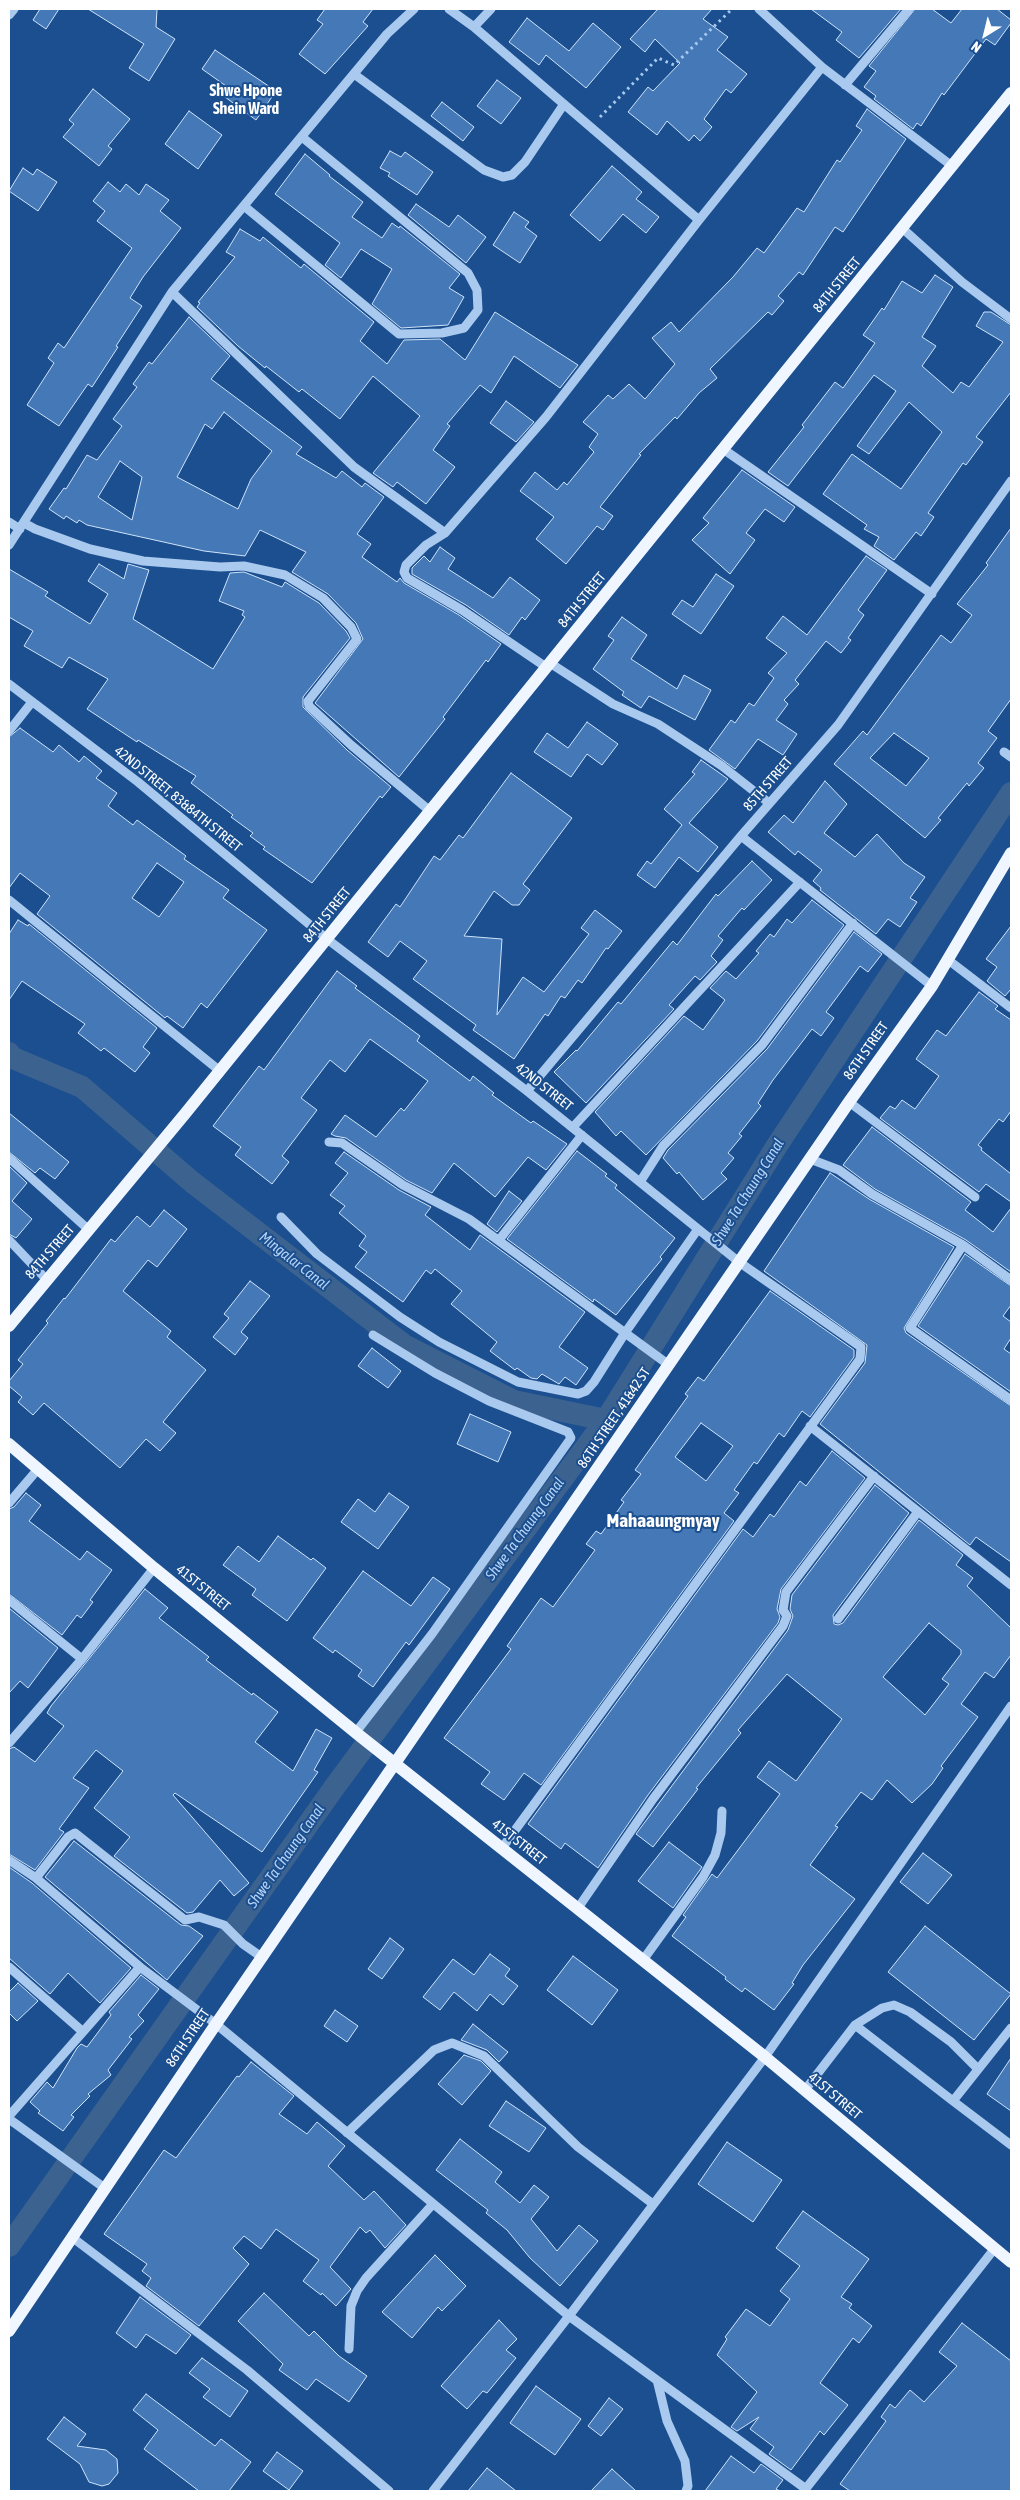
<!DOCTYPE html>
<style>
body{margin:0}
#map{position:relative;width:1020px;height:2500px;overflow:hidden;background:#1b4f8f;font-family:"Asap Condensed",sans-serif}
canvas{display:block}
.frame{position:absolute;inset:0;border:10px solid #fff;pointer-events:none}
.north{position:absolute;left:960px;top:10px;width:50px;height:50px;-webkit-text-stroke:4px #1b4f8f;paint-order:stroke;rotate:216deg;font-size:14px;font-weight:700;line-height:20px;text-align:center;color:#fff}
.north::after{content:'';display:block;margin:auto;width:18px;height:22px;background:#fff;clip-path:polygon(50% 0,100% 100%,50% 72%,0 100%)}
</style>
<div id="map">
<canvas width="1020" height="2500"></canvas>
<div class="frame"></div>
<div class="north">N</div>
</div>
<script>
const g = document.querySelector('canvas').getContext('2d');
g.lineJoin = 'round';
function poly(rows) {
  const path = new Path2D();
  for (const r of rows) {
    path.moveTo(r[0], r[1]);
    for (let i = 2; i < r.length; i += 2) path.lineTo(r[i], r[i + 1]);
  }
  return path;
}
function stroke(path, color, width, dash) {
  g.strokeStyle = color;
  g.lineWidth = width;
  g.lineCap = dash ? 'butt' : 'round';
  g.setLineDash(dash || []);
  g.stroke(path);
}
function fill(path, color) {
  g.fillStyle = color;
  g.fill(path, 'evenodd');
}
function write(font, color, halo, rows, align = 'center') {
  g.font = font + ' "Asap Condensed",sans-serif';
  g.lineWidth = 4;
  g.setLineDash([]);
  g.textBaseline = 'middle';
  g.strokeStyle = halo;
  g.fillStyle = color;
  for (const [text, x, y, turn = 0] of rows) {
    g.save();
    g.translate(x, y);
    g.rotate((+turn || 0) * Math.PI / 180);
    g.textAlign = isNaN(turn) ? turn : align;
    if (halo) g.strokeText(text, 0, 0);
    g.fillText(text, 0, 0);
    g.restore();
  }
}
stroke(poly([
 [9,1053,13,1058,82,1087,192,1182,404,1345,514,1401,606,1420],
 [9,2246,336,1785,606,1420,778,1144,1011,793]
]), '#3c6290', 22);
const building = poly([
 [40,9,59,9,46,29,33,20,40,9],
 [88,9,157,9,156,27,175,39,149,81,129,68,144,44,88,9],
 [325,9,373,9,363,22,368,26,325,74,299,54,323,24,317,20,325,9],
 [658,9,712,9,703,19,728,37,717,50,747,74,731,93,726,89,704,119,712,127,700,141,694,135,689,141,667,121,657,135,628,112,648,87,653,91,680,63,655,39,645,52,630,39,658,9],
 [811,9,901,9,859,58,836,40,842,32,811,9],
 [915,9,932,9,951,23,962,9,997,9,1011,20,1011,23,995,45,986,39,944,95,942,93,921,126,917,123,913,129,874,99,876,96,864,87,876,71,869,66,915,9],
 [527,18,569,51,593,23,621,47,586,88,546,55,539,65,509,42,527,18],
 [215,50,276,91,256,120,221,94,226,86,202,69,215,50],
 [497,80,521,98,501,124,477,106,497,80],
 [93,89,130,119,108,146,112,149,99,166,63,137,74,124,69,120,93,89],
 [442,102,474,127,463,141,431,116,442,102],
 [867,109,906,139,843,232,835,227,803,275,799,272,778,296,784,301,772,315,768,312,710,369,717,378,699,393,677,419,675,417,639,454,641,455,600,507,613,516,603,530,597,526,566,564,536,539,554,517,520,491,535,472,557,490,564,482,567,485,594,452,589,447,598,434,583,422,608,395,613,399,629,384,645,399,675,364,652,338,671,322,679,332,733,277,757,248,764,253,797,208,804,212,837,160,840,162,862,130,856,126,867,109],
 [189,111,222,135,198,169,165,144,189,111],
 [390,151,401,157,405,152,433,172,417,195,388,176,390,173,380,168,390,151],
 [305,154,330,175,329,176,363,202,352,217,382,238,392,223,399,228,400,226,460,274,449,288,464,297,448,325,401,328,372,304,392,269,361,249,341,278,325,265,340,243,275,194,305,154],
 [612,166,642,192,636,199,659,217,646,233,623,214,600,241,570,215,612,166],
 [23,168,33,175,37,169,57,182,38,211,9,191,23,168],
 [108,182,120,192,126,184,139,195,146,184,169,200,160,211,181,228,143,277,130,298,142,306,116,346,118,347,92,387,88,384,59,426,27,405,54,363,48,358,58,343,64,348,132,248,97,221,105,211,93,201,108,182],
 [416,204,449,227,458,215,486,237,466,263,408,215,416,204],
 [514,212,529,222,525,227,537,236,520,263,493,245,514,212],
 [240,229,260,241,263,237,301,268,304,264,374,322,360,341,387,364,404,340,440,339,465,360,495,312,578,365,560,388,514,356,491,393,480,385,447,424,450,426,433,450,455,467,426,504,397,482,393,487,373,473,420,416,373,376,340,419,302,389,299,392,266,366,265,368,238,346,197,307,200,303,198,302,235,257,226,252,240,229],
 [935,275,953,287,922,337,936,346,922,366,953,393,961,382,969,387,1003,342,976,326,984,312,991,312,1011,325,1011,392,976,437,983,442,966,465,963,463,928,513,934,517,921,536,916,532,894,560,874,546,879,537,864,529,867,525,823,494,852,454,901,489,942,432,909,402,869,454,857,446,896,391,874,375,788,486,768,472,804,427,802,425,835,382,843,388,875,343,863,335,882,308,884,310,902,281,922,293,935,275],
 [189,317,230,356,211,379,302,447,296,454,336,478,342,471,362,487,365,483,384,497,357,534,371,544,362,557,397,582,400,578,404,583,459,615,501,644,488,662,486,660,443,717,445,719,399,777,315,703,363,639,356,623,328,594,292,572,306,552,260,530,245,556,204,551,87,525,79,520,77,523,66,516,64,519,49,509,64,488,66,489,87,455,97,460,122,426,113,419,137,387,133,384,149,362,152,364,189,317],
 [224,412,272,451,251,479,238,509,177,477,205,424,212,429,224,412],
 [120,461,142,477,132,520,98,497,120,461],
 [506,401,534,422,516,442,490,423,506,401],
 [742,470,795,507,784,522,765,509,746,533,755,540,730,574,692,540,709,523,703,518,742,470],
 [1011,528,1011,699,988,731,997,738,978,763,984,768,969,786,967,783,938,818,941,820,925,838,834,764,863,731,867,735,941,635,951,643,972,615,957,604,988,565,986,563,1011,528],
 [894,733,929,758,906,786,870,758,894,733],
 [440,547,455,558,448,569,493,598,510,577,540,600,525,620,522,617,509,635,466,605,412,574,412,568,424,556,430,562,440,547],
 [866,556,887,570,858,610,864,615,848,638,851,640,841,653,826,641,795,680,799,684,784,700,788,704,776,720,797,734,783,755,758,739,735,769,709,750,731,720,735,723,749,703,754,706,774,678,768,673,787,653,766,638,783,616,807,635,866,556],
 [99,564,124,579,128,564,149,570,133,619,213,669,245,617,242,615,244,611,219,601,230,573,244,572,282,587,285,582,319,603,346,631,350,638,303,697,303,707,347,750,391,787,382,798,380,796,312,883,263,849,265,847,250,836,253,833,231,817,233,815,191,783,196,776,138,740,137,742,87,709,108,679,69,657,62,668,24,646,33,631,9,617,9,569,48,592,45,596,90,624,108,594,88,581,99,564],
 [716,574,734,586,701,634,672,614,682,600,693,607,716,574],
 [622,617,647,635,631,659,677,689,684,675,711,690,695,720,649,696,641,708,622,695,624,692,593,669,614,640,608,636,622,617],
 [587,722,618,744,602,765,587,754,571,777,534,752,547,733,568,748,587,722],
 [20,728,53,752,59,745,79,762,84,756,102,771,96,778,117,793,108,806,133,825,137,820,186,856,184,859,229,890,223,898,267,930,207,1008,201,1003,183,1028,167,1016,165,1018,37,914,50,896,20,873,9,888,9,737,20,728],
 [157,863,184,882,159,917,132,898,157,863],
 [701,760,728,779,689,823,718,847,698,872,679,857,655,888,637,875,647,861,651,864,682,825,664,809,695,774,692,772,701,760],
 [511,773,572,818,523,884,530,890,519,905,512,905,494,891,464,936,502,939,497,1015,523,977,544,992,589,934,581,928,595,910,622,931,608,949,606,948,582,983,578,980,565,998,561,996,548,1016,545,1014,514,1059,473,1030,476,1025,413,979,427,961,400,941,388,957,368,942,396,904,400,907,434,856,440,860,459,835,463,838,511,773],
 [825,781,847,804,824,833,855,857,877,834,904,863,925,877,910,898,917,902,900,927,888,919,876,934,820,890,821,888,813,881,822,870,798,851,795,855,768,832,784,815,793,823,825,781],
 [752,861,772,880,744,910,742,908,718,936,723,940,711,956,717,962,700,980,695,976,669,1005,674,1009,586,1103,554,1072,576,1050,577,1051,618,1002,621,1004,673,941,677,945,716,894,718,896,752,861],
 [812,900,844,925,757,1041,646,1155,621,1131,616,1136,595,1112,684,1016,703,1030,725,1000,710,988,726,971,736,979,759,953,756,951,770,934,774,937,787,919,792,923,812,900],
 [18,920,28,926,29,924,157,1028,143,1047,150,1053,135,1072,104,1048,101,1051,78,1033,85,1024,22,981,9,1000,9,934,18,920],
 [1011,926,1011,989,1005,996,987,981,997,967,986,959,1011,926],
 [854,932,882,954,868,972,860,966,826,1012,834,1018,821,1036,812,1029,773,1080,758,1103,761,1106,739,1134,742,1136,728,1153,734,1158,721,1173,727,1179,703,1200,679,1172,677,1174,663,1158,668,1150,767,1049,854,932],
 [337,971,357,986,355,988,420,1036,417,1041,470,1081,473,1076,494,1093,492,1095,531,1123,533,1121,567,1144,546,1170,528,1157,495,1197,454,1163,432,1193,406,1180,346,1138,335,1136,331,1134,345,1115,376,1137,401,1108,404,1111,428,1081,370,1039,345,1072,330,1060,301,1098,317,1110,282,1156,289,1162,272,1184,235,1155,241,1147,213,1126,259,1066,264,1070,337,971],
 [979,992,998,1006,995,1009,1011,1020,1011,1111,1003,1122,999,1119,978,1145,982,1148,981,1150,1011,1174,1011,1202,986,1184,979,1192,880,1118,890,1106,895,1109,902,1100,915,1109,939,1076,916,1059,937,1030,946,1036,979,992],
 [9,1113,69,1162,55,1179,40,1168,35,1173,9,1152,9,1113],
 [872,1127,971,1202,965,1210,993,1232,1011,1208,1011,1272,966,1240,875,1189,843,1165,872,1127],
 [577,1151,607,1174,605,1176,617,1185,615,1188,675,1238,660,1257,662,1259,616,1315,594,1299,593,1302,507,1239,577,1151],
 [344,1152,399,1190,431,1207,425,1215,470,1250,480,1235,585,1312,559,1347,588,1368,576,1385,565,1377,559,1384,542,1374,537,1379,531,1378,517,1368,515,1370,490,1351,497,1342,451,1304,462,1291,435,1269,431,1274,426,1270,403,1302,355,1267,367,1252,359,1246,366,1236,339,1213,345,1206,330,1195,348,1173,335,1163,344,1152],
 [9,1166,27,1183,12,1201,32,1219,16,1238,9,1234,9,1166],
 [830,1173,869,1199,954,1247,904,1328,906,1333,1011,1406,1011,1562,976,1537,970,1545,820,1424,865,1363,867,1345,764,1271,830,1173],
 [509,1191,522,1201,497,1232,487,1224,509,1191],
 [164,1210,187,1229,157,1267,148,1260,123,1291,171,1331,167,1337,206,1370,163,1422,176,1433,160,1451,146,1439,120,1468,44,1403,33,1415,18,1402,22,1397,9,1386,9,1381,23,1364,18,1360,48,1323,46,1321,64,1298,65,1299,111,1239,115,1242,137,1216,150,1227,164,1210],
 [965,1254,1011,1286,1011,1305,1003,1316,1011,1322,1011,1338,1004,1349,1011,1354,1011,1392,918,1326,965,1254],
 [250,1281,270,1296,241,1332,248,1338,235,1355,213,1337,229,1318,224,1314,250,1281],
 [770,1291,854,1350,854,1357,810,1417,802,1411,784,1437,779,1433,757,1464,754,1462,734,1490,739,1493,724,1513,734,1521,541,1785,524,1773,504,1800,481,1784,490,1772,444,1738,511,1649,507,1646,541,1598,553,1607,595,1550,586,1544,596,1531,601,1534,624,1502,621,1500,641,1474,635,1470,688,1396,685,1394,698,1377,704,1381,770,1291],
 [701,1423,733,1446,706,1481,675,1457,701,1423],
 [372,1348,401,1371,388,1388,358,1366,372,1348],
 [470,1414,511,1432,498,1462,457,1444,470,1414],
 [832,1451,865,1478,781,1589,777,1609,780,1617,778,1623,648,1795,598,1868,565,1843,561,1849,528,1824,743,1529,753,1537,770,1514,774,1517,800,1481,806,1486,832,1451],
 [875,1485,909,1513,833,1615,834,1624,838,1625,843,1623,919,1520,963,1555,956,1565,973,1578,967,1586,1011,1628,1011,1655,994,1678,985,1672,961,1704,978,1717,941,1766,943,1768,932,1784,912,1803,887,1780,872,1800,861,1792,835,1826,838,1827,810,1865,855,1899,803,1965,792,1983,794,1984,774,2010,745,1988,742,1992,725,1979,726,1977,672,1936,686,1917,683,1915,712,1874,717,1878,780,1794,757,1777,769,1761,796,1781,842,1719,787,1674,738,1730,741,1733,696,1788,698,1789,653,1847,636,1834,788,1630,793,1616,790,1609,792,1595,875,1485],
 [929,1623,961,1650,961,1654,942,1679,949,1684,925,1715,883,1677,929,1623],
 [26,1493,41,1505,29,1521,80,1560,87,1551,112,1570,90,1600,93,1602,81,1618,77,1615,62,1635,9,1594,9,1509,14,1507,26,1493],
 [389,1493,409,1507,378,1549,341,1522,358,1499,375,1512,389,1493],
 [278,1536,311,1560,313,1558,326,1568,287,1621,252,1595,256,1589,223,1565,238,1546,259,1562,278,1536],
 [363,1571,411,1606,433,1577,450,1589,409,1645,406,1642,373,1687,358,1676,362,1670,335,1650,333,1653,313,1638,363,1571],
 [145,1589,168,1608,159,1618,209,1657,206,1660,252,1695,253,1693,278,1712,255,1742,293,1771,316,1729,332,1738,314,1770,318,1772,262,1852,175,1793,173,1795,249,1883,234,1896,220,1880,193,1912,187,1913,114,1856,130,1837,94,1808,123,1771,96,1750,73,1778,89,1788,59,1829,64,1832,35,1870,9,1854,9,1749,14,1747,35,1762,64,1726,47,1713,51,1706,145,1589],
 [9,1608,58,1648,28,1688,20,1681,9,1693,9,1608],
 [74,1841,181,1925,189,1926,203,1936,167,1980,45,1877,74,1841],
 [669,1842,702,1867,673,1908,638,1881,669,1842],
 [923,1853,952,1875,928,1904,900,1882,923,1853],
 [9,1867,32,1883,131,1968,100,2003,68,1973,50,1994,9,1958,9,1867],
 [925,1926,1011,1994,974,2040,888,1972,925,1926],
 [390,1938,404,1949,382,1979,368,1969,390,1938],
 [490,1954,510,1969,505,1976,518,1986,503,2005,490,1994,477,2011,454,1992,440,2010,423,1997,453,1959,474,1975,490,1954],
 [573,1956,618,1990,592,2025,547,1990,573,1956],
 [141,1975,159,1989,138,2015,144,2021,129,2037,132,2039,108,2070,111,2075,88,2094,90,2096,71,2115,74,2117,63,2131,38,2113,40,2111,30,2102,47,2082,53,2088,77,2048,81,2044,87,2047,111,2015,109,2012,141,1975],
 [18,1983,38,2001,17,2021,9,2013,9,1992,18,1983],
 [335,2010,358,2026,347,2042,324,2026,335,2010],
 [473,2024,508,2052,499,2062,487,2050,461,2040,473,2024],
 [464,2055,481,2061,491,2071,462,2105,438,2084,464,2055],
 [1011,2058,1011,2111,987,2094,1011,2058],
 [251,2062,294,2096,279,2114,307,2134,317,2122,345,2146,328,2166,364,2200,374,2191,406,2225,385,2248,370,2230,366,2233,360,2227,330,2267,351,2289,336,2306,322,2293,321,2295,303,2281,319,2260,276,2229,261,2249,244,2236,233,2248,249,2264,199,2326,146,2286,151,2278,142,2271,147,2264,104,2234,164,2150,176,2158,237,2076,239,2077,251,2062],
 [506,2101,546,2128,529,2152,489,2126,506,2101],
 [460,2139,502,2172,495,2182,520,2203,534,2185,549,2197,531,2219,557,2251,579,2225,598,2241,560,2286,530,2258,507,2230,486,2213,488,2210,436,2170,460,2139],
 [727,2142,782,2180,753,2222,698,2184,727,2142],
 [803,2211,869,2259,841,2297,852,2304,849,2308,872,2326,859,2343,853,2338,820,2383,848,2405,824,2435,820,2431,791,2470,769,2454,774,2447,750,2429,759,2417,737,2431,731,2427,757,2392,717,2355,727,2339,725,2337,746,2309,770,2326,790,2299,780,2291,800,2266,776,2248,803,2211],
 [435,2255,466,2286,442,2311,438,2307,412,2338,382,2312,435,2255],
 [264,2293,309,2336,314,2331,339,2356,367,2376,349,2402,316,2379,307,2390,279,2370,283,2364,238,2321,264,2293],
 [140,2297,191,2335,176,2354,146,2334,136,2348,116,2333,140,2297],
 [499,2320,517,2339,506,2350,516,2358,487,2393,483,2391,467,2409,441,2386,499,2320],
 [962,2323,1011,2361,1011,2491,850,2491,840,2484,886,2421,881,2417,890,2404,895,2408,910,2390,924,2402,957,2366,939,2352,962,2323],
 [202,2358,248,2391,230,2417,203,2397,210,2389,189,2373,202,2358],
 [536,2386,581,2419,555,2455,510,2423,536,2386],
 [146,2394,215,2446,221,2439,251,2462,229,2491,199,2491,144,2449,158,2430,133,2410,146,2394],
 [609,2398,623,2409,601,2436,588,2426,609,2398],
 [64,2417,86,2434,77,2446,106,2450,117,2459,118,2473,109,2484,102,2486,89,2482,80,2464,47,2439,64,2417],
 [277,2452,303,2471,289,2490,263,2471,277,2452],
 [731,2456,754,2473,761,2464,783,2480,776,2489,780,2491,705,2491,731,2456],
 [487,2468,516,2491,468,2491,487,2468],
 [612,2469,636,2491,591,2491,612,2469]
]);
fill(building, '#4478b7');
stroke(building, '#cfe3fa', 1);
stroke(poly([
 [600,117,658,58,674,65,732,9]
]), '#a9c9ee', 3, [2.5, 4]);
stroke(poly([
 [449,9,474,27,699,220],
 [759,9,822,67,952,166],
 [9,15,14,9],
 [474,27,491,9],
 [354,74,484,170,503,177,512,175,525,162,564,104],
 [845,85,909,9],
 [244,206,399,334,442,333,464,328,478,310,477,290,468,273,302,137],
 [902,228,962,282,1011,319],
 [172,292,354,467,445,533],
 [723,449,932,594],
 [9,522,20,529],
 [24,523,35,529,90,549,143,561,220,567,244,566,285,575,323,598,351,627,357,639,308,701,309,706,351,745,430,811],
 [9,545,172,292,387,34,414,9],
 [550,663,613,704,658,724,722,766,769,803],
 [546,667,462,610,407,578,404,572,406,565,426,545,445,533,546,417,699,220,822,67],
 [9,684,138,782,327,939,527,1091,739,1262,861,1347,860,1359,502,1848],
 [9,731,32,702],
 [1004,752,1011,757],
 [741,836,932,986],
 [9,900,220,1071],
 [947,959,1011,1008],
 [527,1091,741,836,838,725,1011,481],
 [849,1102,975,1197],
 [573,1127,800,882],
 [329,1142,342,1143,403,1185,469,1219,669,1365],
 [9,1158,89,1230],
 [810,1159,839,1170,872,1194,963,1245,1011,1280],
 [640,1182,663,1146,762,1045,853,923],
 [281,1217,317,1254,400,1317,439,1342,518,1382,578,1394,586,1391,594,1382,625,1333,698,1229],
 [9,1240,46,1279],
 [499,1240,582,1135],
 [963,1245,910,1328,1011,1400],
 [810,1426,1011,1585],
 [9,1503,38,1469],
 [9,1600,82,1659],
 [838,1619,917,1513],
 [356,1732,432,1634,571,1438,568,1432,489,1401,435,1373,373,1335],
 [9,1743,82,1659,154,1568],
 [9,1860,36,1878,140,1967,216,2024,569,2316,806,2489],
 [36,1878,68,1837,75,1833,185,1920,199,1917,224,1925,243,1944,263,1958],
 [578,1908,653,1799,783,1626,787,1616,783,1610,786,1592,874,1476],
 [643,1960,703,1877,715,1855,721,1833,722,1811],
 [9,1967,82,2031],
 [855,2025,882,2008,894,2005,910,2012,951,2042,978,2069],
 [805,2090,855,2025,953,2101,1011,2028],
 [953,2101,1011,2145],
 [9,2116,140,1967],
 [9,2119,106,2189],
 [347,2133,434,2050,452,2043,484,2056,578,2147,653,2204],
 [73,2238,247,2370,389,2491],
 [349,2349,351,2306,357,2291,366,2278,433,2204],
 [657,2380,667,2421,685,2461,688,2486,686,2491],
 [433,2491,569,2316,765,2057,1011,1706],
 [804,2491,995,2248]
]), '#a9c9ee', 9);
stroke(poly([
 [9,1326,184,1115,1011,93],
 [9,1444,154,1568,360,1736,765,2057,1011,2262],
 [9,2331,216,2024,849,1102,932,986,1011,853]
]), '#f0f6ff', 12);
write('14px', '#fff', '#1b4f8f', [
 ["84TH STREET",837,285,-51],
 ["84TH STREET",582,600,-51],
 ["85TH STREET",768,784,-49],
 ["42ND STREET, 83&84TH STREET",178,799,39],
 ["84TH STREET",327,915,-51],
 ["86TH STREET",866,1051,-55],
 ["42ND STREET",544,1087,38],
 ["84TH STREET",50,1252,-49],
 ["86TH STREET, 41&42 ST",614,1418,-56],
 ["41ST STREET",203,1588,39],
 ["41ST STREET",519,1842,38],
 ["86TH STREET",188,2038,-56],
 ["41ST STREET",835,2096,40]
]);
write('italic 15px', '#b5d3f5', '#1b4f8f', [
 ["Shwe Ta Chaung Canal",748,1192,-58],
 ["Mingalar Canal",294,1261,38],
 ["Shwe Ta Chaung Canal",525,1529,-54],
 ["Shwe Ta Chaung Canal",286,1856,-55]
]);
write('bold 16px', '#fff', '#1b4f8f', [
 ["Shwe Hpone",246,91],
 ["Shein Ward",246,109]
]);
write('bold 19px', '#fff', '#1b4f8f', [
 ["Mahaaungmyay",663,1521]
]);
</script>
